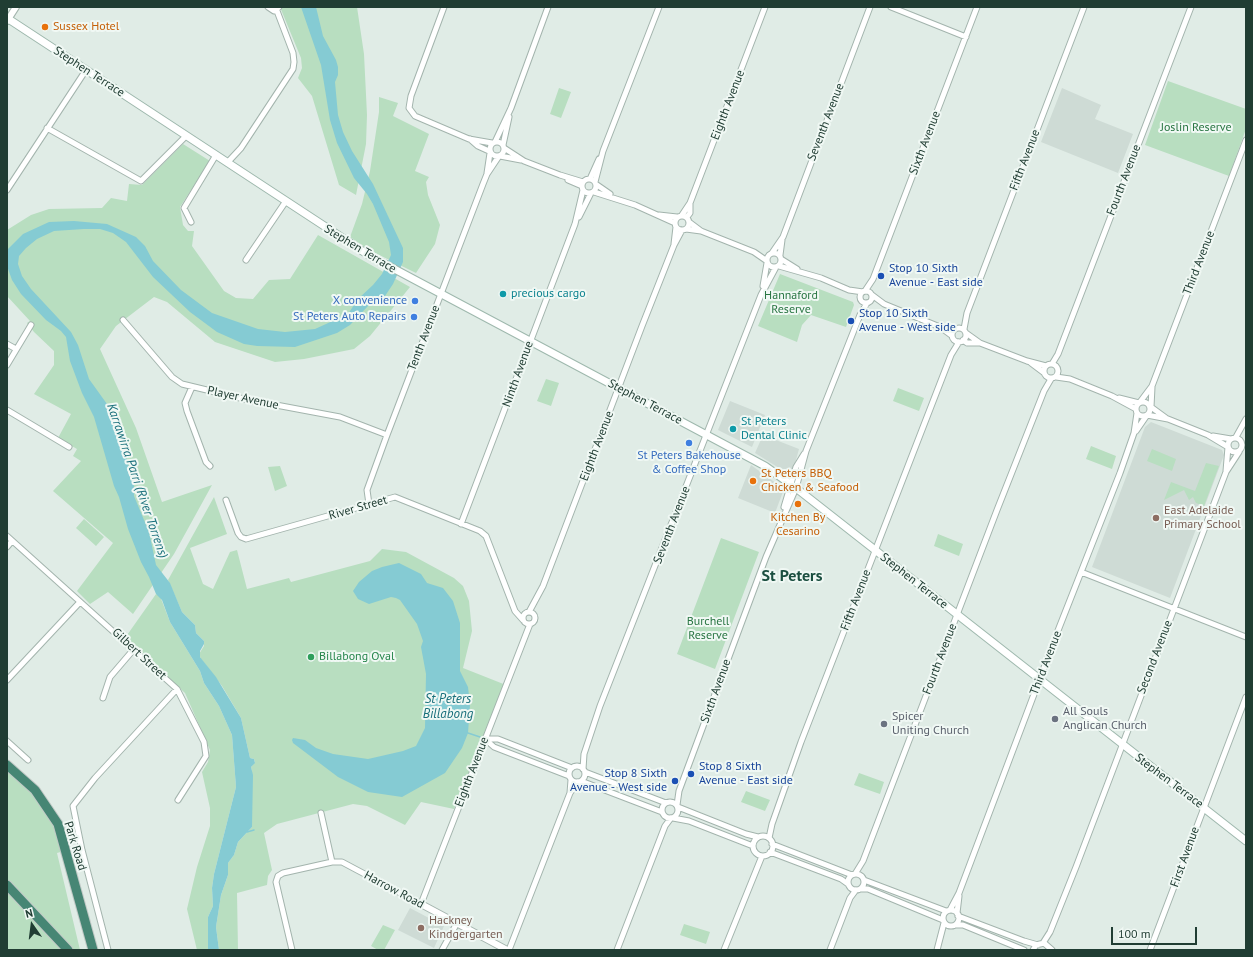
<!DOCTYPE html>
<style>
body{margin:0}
#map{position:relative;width:1253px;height:957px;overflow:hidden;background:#e0ece6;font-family:"PT Sans",sans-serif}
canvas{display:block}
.frame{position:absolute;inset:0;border:8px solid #203d33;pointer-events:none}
.north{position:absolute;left:12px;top:905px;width:40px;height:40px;-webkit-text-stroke:3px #f0f8f4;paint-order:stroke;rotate:346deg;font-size:11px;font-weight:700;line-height:16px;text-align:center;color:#203d33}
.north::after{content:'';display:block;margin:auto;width:14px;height:18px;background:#203d33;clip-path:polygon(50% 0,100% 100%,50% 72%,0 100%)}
.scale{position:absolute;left:1111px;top:927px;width:86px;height:18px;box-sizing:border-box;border:2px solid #203d33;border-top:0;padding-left:5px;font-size:12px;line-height:14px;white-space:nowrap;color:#203d33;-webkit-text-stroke:3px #f0f8f4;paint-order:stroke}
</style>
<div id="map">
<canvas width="1253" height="957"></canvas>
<div class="frame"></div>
<div class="north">N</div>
<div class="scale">100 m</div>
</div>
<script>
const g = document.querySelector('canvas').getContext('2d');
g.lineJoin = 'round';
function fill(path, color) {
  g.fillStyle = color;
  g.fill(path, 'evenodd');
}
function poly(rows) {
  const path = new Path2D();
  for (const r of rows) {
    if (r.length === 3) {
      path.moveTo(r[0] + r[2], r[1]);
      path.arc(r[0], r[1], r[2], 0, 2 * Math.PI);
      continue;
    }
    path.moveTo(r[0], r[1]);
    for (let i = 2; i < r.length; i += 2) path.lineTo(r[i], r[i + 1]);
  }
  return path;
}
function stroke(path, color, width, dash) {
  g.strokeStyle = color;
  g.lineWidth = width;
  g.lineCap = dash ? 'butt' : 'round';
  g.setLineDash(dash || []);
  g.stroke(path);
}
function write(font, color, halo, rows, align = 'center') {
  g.font = font + ' "PT Sans",sans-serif';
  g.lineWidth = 4;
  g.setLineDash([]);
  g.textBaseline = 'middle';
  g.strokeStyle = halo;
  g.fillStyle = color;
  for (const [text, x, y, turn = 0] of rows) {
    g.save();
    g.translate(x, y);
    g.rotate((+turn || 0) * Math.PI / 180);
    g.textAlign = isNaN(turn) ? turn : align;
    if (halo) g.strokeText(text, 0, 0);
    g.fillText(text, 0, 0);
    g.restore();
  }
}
fill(poly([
 [1062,88,1101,105,1095,119,1133,134,1118,173,1041,142],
 [730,401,765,415,752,447,718,430],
 [1151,422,1222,450,1224,455,1170,598,1092,567,1145,427],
 [763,435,799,449,793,471,787,473,755,453],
 [751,465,784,489,775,513,738,498],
 [410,908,444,926,434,948,398,930]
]), '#cedbd5');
fill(poly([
 [280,7,357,7,364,54,367,115,366,144,356,195,339,185,312,96,298,78,302,68,301,58],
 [1168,81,1246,109,1246,129,1229,176,1145,145],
 [559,88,571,92,561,118,550,114],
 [379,97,398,103,393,116,429,134,415,171,429,177,426,182,428,195,440,225,435,244,416,273,369,250,350,237,362,204,370,171,379,112],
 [183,144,210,161,180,207,183,225,188,231,194,231,192,246,224,291,236,298,253,299,269,280,290,279,318,235,410,287,370,336,354,349,304,359,275,362,215,342,167,302,154,297,116,326,100,349,136,428,162,502,212,485,174,554,133,614,108,592,90,604,77,591,113,543,53,491,81,461,73,456,77,449,58,438,71,414,34,394,54,365,54,351,34,332,27,323,30,321,7,296,7,230,31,215,49,209,102,208,111,198,127,201,129,184,142,185],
 [780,274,853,302,854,305,846,327,811,315,802,325,797,342,758,326],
 [546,379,559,383,551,406,537,401],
 [898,388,924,398,919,411,893,401],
 [1091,446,1116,456,1112,469,1086,459],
 [1152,449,1176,459,1172,471,1147,461],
 [1206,463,1219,466,1204,506,1196,503,1193,497,1189,500,1184,490,1164,500,1171,482,1195,491],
 [280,466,287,486,275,491,268,467],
 [214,497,227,534,190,548,203,584,213,589,230,552,237,550,247,589,289,578,291,582,370,561,382,549,406,552,454,578,463,586,469,601,472,631,463,668,506,685,454,809,421,802,405,825,367,806,353,804,277,824,264,833,272,870,268,876,267,885,237,893,238,950,219,950,216,927,221,895,228,875,228,863,234,855,238,842,252,827,252,771,251,767,255,762,254,759,250,758,241,718,222,686,201,659,199,654,204,646,204,641,196,633,195,625,182,612,168,580],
 [84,519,104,537,96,546,76,528],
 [938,534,963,544,959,556,934,546],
 [721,538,759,552,715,669,677,654],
 [156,594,160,596,170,622,200,671,204,683,219,706,232,735,236,787,214,874,212,888,213,906,208,917,208,950,197,950,187,909,197,867,210,826,210,808,202,772,208,762,210,750,185,693,125,638],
 [7,768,34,792,56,828,64,851,57,853,80,950,71,950,46,920,7,880],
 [859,773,884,782,880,794,854,785],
 [746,791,770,800,765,811,741,802],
 [7,889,65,950,7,950],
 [684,924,710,932,706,944,680,935],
 [383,925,395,930,384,950,378,950,371,946]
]), '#b8dec0');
fill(poly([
 [301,7,316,7,323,36,336,60,338,67,338,75,335,82,338,115,343,132,352,151,373,184,403,248,403,262,393,284,385,296,368,306,350,325,337,333,295,347,257,346,244,344,217,332,190,312,153,277,126,242,113,233,100,229,84,229,54,231,37,239,26,248,19,256,18,264,22,276,31,289,71,332,78,345,89,379,107,404,123,446,134,486,134,496,149,532,156,565,170,583,182,612,195,625,196,633,204,641,204,644,200,651,200,657,216,677,241,718,250,758,254,759,255,763,251,767,253,775,252,827,238,842,234,855,228,863,228,875,221,895,216,927,219,950,208,950,208,917,213,906,212,888,214,874,236,787,232,735,219,706,204,683,200,671,170,622,162,600,156,594,149,577,141,562,128,529,119,497,114,486,94,417,82,393,70,361,66,337,61,331,46,320,21,294,12,280,7,266,7,250,23,234,49,222,74,221,107,224,136,237,145,246,153,261,181,290,212,313,258,329,285,332,315,329,348,314,358,299,373,285,382,274,391,255,389,242,373,204,367,194,354,178,337,143,330,120,321,65],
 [399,563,421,574,427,583,443,588,453,601,460,623,460,671,468,687,470,705,468,733,462,748,445,773,402,797,368,792,338,777,293,743,292,740,293,738,305,740,316,748,333,754,368,759,403,751,416,746,425,728,426,674,421,647,423,641,417,624,400,600,396,598,391,597,369,604,358,599,353,591,359,582,372,571,382,567]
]), '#85cbd3');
stroke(poly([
 [468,733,480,737],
 [247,832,254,830]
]), '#85cbd3', 1.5);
const minor = poly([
 [268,7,274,11,279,7],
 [444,7,411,96,409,108,415,116,422,119,469,139,492,143],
 [891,7,966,37],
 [47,128,141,181,186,136],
 [470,139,478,146,489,151],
 [497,149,7],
 [495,142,511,108,548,7],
 [503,145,509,117],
 [504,148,524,161,560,175,583,182],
 [500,156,521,160],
 [227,163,241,148,293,69,294,62,293,53,277,11],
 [487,173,490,153],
 [589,186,7],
 [590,179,599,159],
 [568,180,582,186],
 [595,182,603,151,659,7],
 [597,185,610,194],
 [7,190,86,70],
 [594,192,635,205,675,223],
 [659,215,677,217],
 [682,215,690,203,765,7],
 [682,223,7],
 [579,217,591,193],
 [687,217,690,213,690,203],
 [191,222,184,208,216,155],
 [689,222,701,231,754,252,767,261],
 [686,229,701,231],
 [674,244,676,227],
 [774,260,7],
 [772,253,783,237,870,7],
 [780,255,782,240],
 [781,259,797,269],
 [246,260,286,201],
 [779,266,821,278,849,290,863,292],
 [763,286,767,263],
 [866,297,6],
 [865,291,873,279,977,7],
 [872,295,884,304,940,327,954,329],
 [123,320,172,377,182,384,244,399,340,417,387,435],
 [940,327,951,335],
 [959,335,7],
 [964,329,967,313,1084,7],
 [966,333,980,343,1027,361,1046,366],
 [963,340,967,343,979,343],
 [7,344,16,349],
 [1031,363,1043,372],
 [1051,371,7],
 [1052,364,1058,354,1191,7],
 [7,365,31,325],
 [1056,377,1070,379,1112,396,1136,409],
 [192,387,185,403,187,411,206,462,210,466],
 [1119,398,1139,403],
 [1143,409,7],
 [1140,402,1152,386,1246,140],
 [1151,407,1166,418],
 [1151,407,1152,387],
 [7,410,69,447],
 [1147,415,1168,419,1208,435,1228,447],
 [1136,431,1147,415],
 [1213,436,1231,439],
 [1236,437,1246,419],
 [1235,445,7],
 [1226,471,1228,447],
 [226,500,238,533,241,537,246,539,395,497,480,531,486,536,515,611,523,620],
 [369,504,367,490,387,435,483,184,487,174,499,156],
 [784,507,796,467,804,454],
 [461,524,575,224,583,190],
 [7,536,177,689,204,742,206,756,178,800],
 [7,547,12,541],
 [1081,572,1246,637],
 [529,618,6],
 [529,612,543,586,642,326,674,245,682,230],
 [7,680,80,602],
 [103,698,110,677,134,649],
 [485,739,494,747,569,776],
 [485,739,498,739,572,768],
 [7,741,28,760],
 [577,774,8],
 [583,769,584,754,600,706,761,295,776,267],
 [585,772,666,803],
 [581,781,662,812],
 [570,793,578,782],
 [670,810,8],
 [677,805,679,791,766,557,796,488,806,451,860,315,867,303],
 [678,807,746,834,758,837],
 [321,813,332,862],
 [673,818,689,821,753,846],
 [763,846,10],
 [769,838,772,824,801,742,951,355,959,342],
 [772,844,852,875],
 [770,852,841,879,848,884],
 [856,882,8],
 [855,874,863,861,997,510,1044,391,1051,379],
 [864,880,946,911],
 [860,889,868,889,943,920],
 [951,918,8],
 [950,910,959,893,1059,628,1120,473,1134,433,1137,413],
 [957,913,959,896],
 [958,916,1024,941,1038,945],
 [955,925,963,925,1024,950],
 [1043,943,1050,932,1076,867,1226,472,1239,452],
 [108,950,82,850,73,806,95,778,177,689],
 [292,950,276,882,278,876,283,873,332,862,342,862,421,904,530,624],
 [442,950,457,923],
 [509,950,570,793,571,780],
 [617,950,665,826,671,818],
 [724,950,762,856],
 [830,950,850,898,856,890],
 [937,950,944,923],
 [1033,950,1036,945,1044,943,1052,950],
 [1150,950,1246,697]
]);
const tertiary = poly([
 [7,21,16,7],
 [421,904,507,950]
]);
const secondary = poly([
 [7,18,370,256,765,466,796,488,1246,841]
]);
const trunk = poly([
 [7,765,35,790,58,824,93,950],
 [7,885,68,950]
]);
stroke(minor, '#a3b4ad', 7);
stroke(tertiary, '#a3b4ad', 8);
stroke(secondary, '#9eb8ad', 9);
stroke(trunk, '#c1c9c6', 11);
stroke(minor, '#fff', 5);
stroke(tertiary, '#fff', 6);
stroke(secondary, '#fff', 7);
stroke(trunk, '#468674', 9);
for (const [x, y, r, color] of [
 [45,27,4,"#e8710a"],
 [881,276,4,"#1a4fb4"],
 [503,294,4,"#0f9aa8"],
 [415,301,4,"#3f7fe0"],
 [414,317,4,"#3f7fe0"],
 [851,321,4,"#1a4fb4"],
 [733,429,4,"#0f9aa8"],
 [689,443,4,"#3f7fe0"],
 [753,481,4,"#e8710a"],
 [798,504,4,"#e8710a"],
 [1156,518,4,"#8d6e63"],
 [311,657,4,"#2e9e5b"],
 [1055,719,4,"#6b7280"],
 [884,724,4,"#6b7280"],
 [691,774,4,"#1a4fb4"],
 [675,781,4,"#1a4fb4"],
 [421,928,4,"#8d6e63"]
]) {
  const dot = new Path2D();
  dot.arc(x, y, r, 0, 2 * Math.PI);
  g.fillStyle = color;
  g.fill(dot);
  stroke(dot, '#f0f8f4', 1.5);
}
write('12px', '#c56008', '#f0f8f4', [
 ["Sussex Hotel",53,27],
 ["St Peters BBQ",761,474],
 ["Chicken & Seafood",761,488],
 ["Kitchen By",798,518,"center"],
 ["Cesarino",798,532,"center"]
], 'left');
write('12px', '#203d33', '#f0f8f4', [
 ["Stephen Terrace",89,72,33],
 ["Eighth Avenue",728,105,-69],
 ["Seventh Avenue",826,122,-69],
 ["Sixth Avenue",925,143,-69],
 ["Fifth Avenue",1025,160,-69],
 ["Fourth Avenue",1124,180,-69],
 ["Stephen Terrace",360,249,31],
 ["Third Avenue",1199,263,-69],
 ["Tenth Avenue",424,338,-69],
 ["Ninth Avenue",518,374,-70],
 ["Player Avenue",243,398,12],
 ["Stephen Terrace",645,402,28],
 ["Eighth Avenue",597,446,-69],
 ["River Street",358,508,-16],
 ["Seventh Avenue",672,525,-69],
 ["Stephen Terrace",914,581,38],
 ["Fifth Avenue",856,600,-69],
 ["Gilbert Street",139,654,43],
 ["Second Avenue",1155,657,-69],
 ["Fourth Avenue",940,659,-69],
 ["Third Avenue",1046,663,-69],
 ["Sixth Avenue",716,691,-70],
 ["Eighth Avenue",472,772,-69],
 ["Stephen Terrace",1169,781,37],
 ["Park Road",75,846,73],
 ["First Avenue",1185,857,-70],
 ["Harrow Road",394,890,28]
]);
write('12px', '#287542', '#f0f8f4', [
 ["Joslin Reserve",1196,128],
 ["Hannaford",791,296],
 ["Reserve",791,310],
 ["Burchell",708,622],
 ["Reserve",708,636]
]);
write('12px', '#164399', '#f0f8f4', [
 ["Stop 10 Sixth",889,269],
 ["Avenue - East side",889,283],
 ["Stop 10 Sixth",859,314],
 ["Avenue - West side",859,328],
 ["Stop 8 Sixth",699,767],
 ["Avenue - East side",699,781],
 ["Stop 8 Sixth",667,774,"right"],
 ["Avenue - West side",667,788,"right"]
], 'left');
write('12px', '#0d838f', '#f0f8f4', [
 ["precious cargo",511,294],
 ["St Peters",741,422],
 ["Dental Clinic",741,436]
], 'left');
write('12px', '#366cbe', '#f0f8f4', [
 ["X convenience",407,301],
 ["St Peters Auto Repairs",406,317],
 ["St Peters Bakehouse",689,456,"center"],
 ["& Coffee Shop",689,470,"center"]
], 'right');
write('12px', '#785e54', '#f0f8f4', [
 ["East Adelaide",1164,511],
 ["Primary School",1164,525],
 ["Hackney",429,921],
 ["Kindgergarten",429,935]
], 'left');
write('12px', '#27864d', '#f0f8f4', [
 ["Billabong Oval",319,657]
], 'left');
write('12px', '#5b616d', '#f0f8f4', [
 ["All Souls",1063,712],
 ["Anglican Church",1063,726],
 ["Spicer",892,717],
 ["Uniting Church",892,731]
], 'left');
write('italic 13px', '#186f7b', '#f0f8f4', [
 ["Karrawirra Parri (River Torrens)",137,481,71],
 ["St Peters",448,699],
 ["Billabong",448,714]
]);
write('bold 16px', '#1b4f40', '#f0f8f4', [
 ["St Peters",792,576]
]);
</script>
